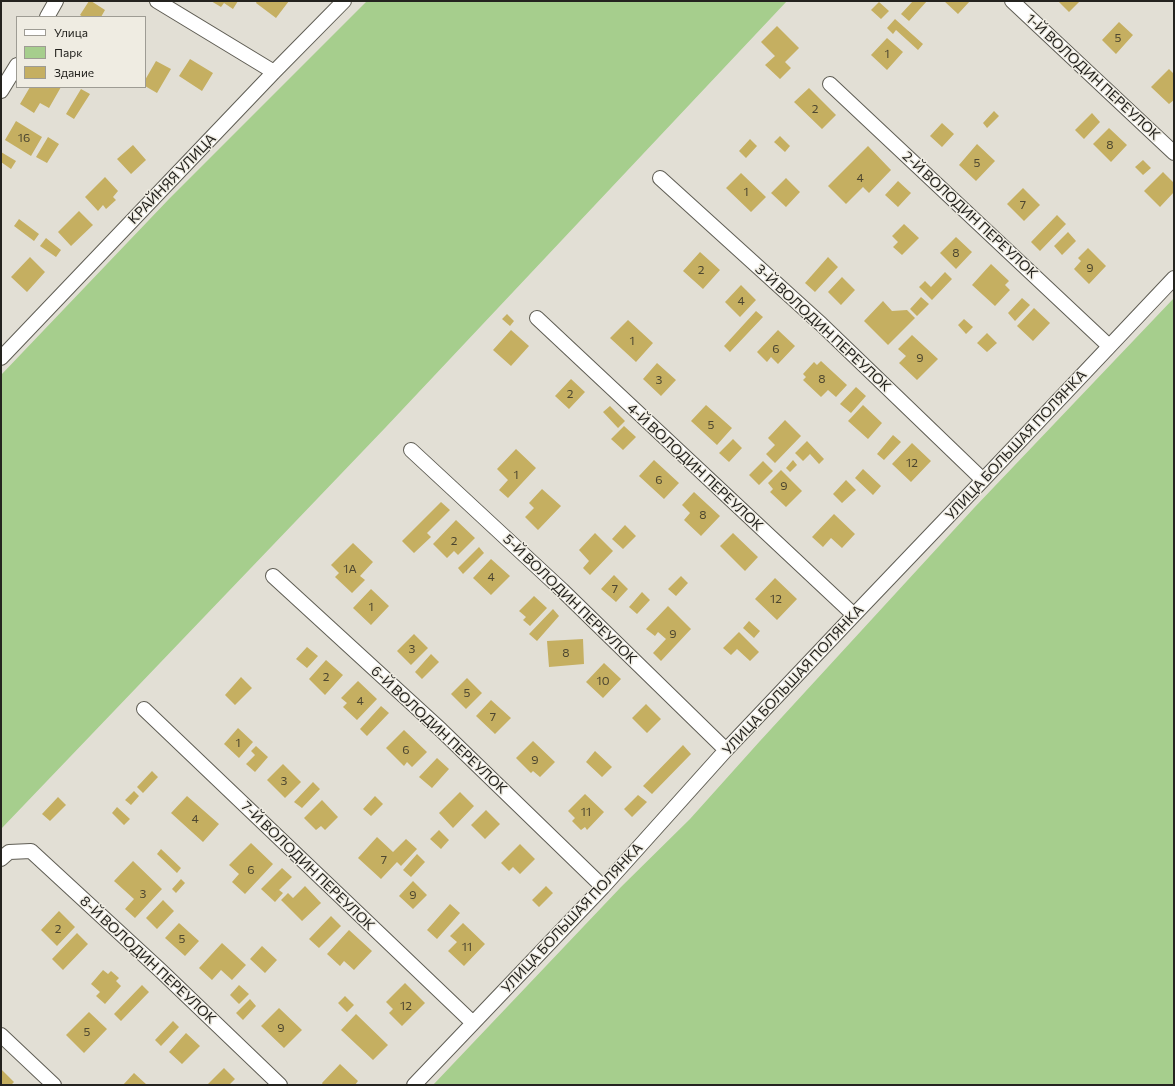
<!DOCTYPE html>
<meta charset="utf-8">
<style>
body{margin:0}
#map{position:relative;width:1175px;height:1086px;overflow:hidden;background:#e2dfd5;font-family:Commissioner,sans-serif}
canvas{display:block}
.frame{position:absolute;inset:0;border:2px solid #24231f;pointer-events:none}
.legend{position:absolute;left:16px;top:16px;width:130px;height:72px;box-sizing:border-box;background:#efece2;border:1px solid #9e9c94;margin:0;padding:5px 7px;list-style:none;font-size:12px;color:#24231f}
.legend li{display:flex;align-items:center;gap:8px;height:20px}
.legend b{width:20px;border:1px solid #9e9c94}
</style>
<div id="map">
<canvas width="1175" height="1086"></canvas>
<div class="frame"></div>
<ul class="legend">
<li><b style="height:5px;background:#fff"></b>Улица</li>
<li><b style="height:11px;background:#a6ce8d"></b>Парк</li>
<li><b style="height:11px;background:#c5af61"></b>Здание</li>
</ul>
</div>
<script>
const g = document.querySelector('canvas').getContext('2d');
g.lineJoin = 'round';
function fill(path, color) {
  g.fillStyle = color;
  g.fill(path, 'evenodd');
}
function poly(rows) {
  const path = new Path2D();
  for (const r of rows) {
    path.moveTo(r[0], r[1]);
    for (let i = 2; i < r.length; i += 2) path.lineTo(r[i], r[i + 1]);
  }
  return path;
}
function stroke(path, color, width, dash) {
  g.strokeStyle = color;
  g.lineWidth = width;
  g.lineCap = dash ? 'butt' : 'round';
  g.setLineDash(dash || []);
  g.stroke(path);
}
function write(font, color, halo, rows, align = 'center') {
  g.font = font + ' Commissioner,sans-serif';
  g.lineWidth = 3;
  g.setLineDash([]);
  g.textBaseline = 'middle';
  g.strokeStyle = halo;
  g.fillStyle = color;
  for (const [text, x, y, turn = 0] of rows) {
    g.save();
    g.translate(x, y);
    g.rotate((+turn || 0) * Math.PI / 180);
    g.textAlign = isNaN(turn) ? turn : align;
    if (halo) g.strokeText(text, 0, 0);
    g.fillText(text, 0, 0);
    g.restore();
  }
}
fill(poly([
 [367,1,787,1,385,428,1,829,1,375,169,199],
 [1174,298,1174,1085,433,1085,621,887,690,819,760,741,974,508]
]), '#a6ce8d');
fill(poly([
 [89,1,91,1,105,10,101,17,83,17,80,15],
 [211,1,238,1,233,9,224,3,221,7],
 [257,1,289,1,276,18,256,3],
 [913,1,927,1,909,21,901,14],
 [944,1,970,1,958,14],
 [1058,1,1080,1,1069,12],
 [879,2,889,11,881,19,871,10],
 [895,19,923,44,918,50,896,30,893,34,887,28],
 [1119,22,1133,35,1116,54,1102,40],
 [777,26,799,48,785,62,791,68,780,79,765,65,775,56,761,42],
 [887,38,903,52,887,70,871,55],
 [190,59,213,73,202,91,179,76],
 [156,61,171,69,157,93,145,86,145,80],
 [1169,69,1174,74,1174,100,1169,104,1151,87],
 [30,87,44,88,45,87,61,87,49,108,40,103,34,113,20,104],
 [809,88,836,115,822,129,794,102],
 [81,89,90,94,74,119,66,114],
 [994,111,999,116,987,128,983,123],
 [1092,113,1100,122,1084,139,1075,130],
 [16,121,42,137,31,156,5,140],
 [942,123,954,134,942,147,930,136],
 [1109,128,1127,145,1111,162,1093,144],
 [780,136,790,146,785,152,774,142],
 [48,137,59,144,47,163,36,157],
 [750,139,757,146,746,158,739,151],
 [977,144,995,161,976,181,959,165],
 [133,145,146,160,131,174,117,159],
 [868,146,891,170,869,193,863,187,846,204,828,186],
 [1,152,16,161,11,169,1,162],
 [1143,160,1151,168,1143,175,1135,167],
 [1163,172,1174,183,1174,192,1160,207,1144,191],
 [741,173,766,197,751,212,726,188],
 [105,177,118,191,113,197,116,200,106,209,103,205,98,211,85,197],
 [786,178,800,192,786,207,771,193],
 [898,181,911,193,898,207,885,195],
 [1023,188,1040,205,1024,221,1007,204],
 [79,211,93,225,71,246,58,232],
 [1057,215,1066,224,1040,251,1031,242],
 [19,219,39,234,34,241,14,226],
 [904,224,919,238,902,255,893,247,898,242,892,236],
 [1068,232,1076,241,1062,255,1054,246],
 [956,237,972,252,956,269,940,253],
 [46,238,61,250,56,257,40,246],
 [1088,248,1106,266,1089,284,1074,269,1081,261,1078,258],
 [700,252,720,270,703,289,683,271],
 [30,257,45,272,27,292,11,277],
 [828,257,838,267,815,292,805,283],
 [991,264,1009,281,1005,285,1010,290,995,306,972,285],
 [945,272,952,279,932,300,919,287,925,281,931,287],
 [842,277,855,290,841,305,828,292],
 [741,285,756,300,740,317,725,302],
 [921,297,929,304,917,316,910,309],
 [1022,298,1030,305,1015,321,1008,313],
 [883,301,892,311,907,310,915,318,888,345,864,321],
 [1034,308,1050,323,1033,341,1017,326],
 [756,311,763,317,730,352,724,346],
 [507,314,514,321,510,326,502,319],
 [964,319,973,327,966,334,958,325],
 [628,320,653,343,636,362,610,338],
 [511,330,529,346,511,366,493,350],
 [778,330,795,346,778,364,771,357,767,362,757,352],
 [987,333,997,343,987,352,977,343],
 [912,335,938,359,917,380,899,363,906,356,898,349],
 [821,361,847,385,836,397,828,390,821,397,803,380,806,377,803,374,814,362,817,365],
 [657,363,676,380,661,396,643,379],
 [571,379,585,392,569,409,555,396],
 [856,387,866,396,851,413,840,404],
 [706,405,732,428,717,445,691,421],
 [863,405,882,423,868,439,848,421],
 [610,406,625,421,618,428,603,412],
 [785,420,801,436,775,463,766,454,775,445,768,438],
 [624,426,636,437,623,450,611,439],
 [893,435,901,442,884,460,877,454],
 [733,439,742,448,729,462,719,453],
 [807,441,824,459,819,464,810,454,803,461,795,453],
 [912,443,931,461,911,482,892,464],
 [516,449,536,468,508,498,499,490,508,480,497,469],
 [654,460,679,483,664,499,639,476],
 [793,460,797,465,790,472,786,468],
 [763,461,773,471,759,485,749,475],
 [863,469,881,486,873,495,855,478],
 [781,470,802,491,786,507,770,492,773,489,768,483],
 [846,480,856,490,842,503,833,494],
 [542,489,561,506,538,530,525,517,534,508,529,503],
 [694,492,720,516,701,536,684,520,690,513,682,505],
 [441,502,450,510,427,533,431,537,414,553,402,541],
 [834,514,855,534,842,548,831,538,823,547,812,537],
 [456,520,475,538,458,555,454,551,447,558,433,544],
 [625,525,636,536,623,549,612,539],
 [595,533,613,551,590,575,583,568,589,561,579,550],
 [733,533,758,557,745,571,720,546],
 [353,543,373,562,360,576,365,580,352,593,335,577,339,573,331,565],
 [479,547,484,553,463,574,458,568],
 [491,559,510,576,491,595,473,578],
 [614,575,628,589,616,602,601,589],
 [681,576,688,583,676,596,668,589],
 [775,578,797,599,777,620,755,599],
 [371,589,389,606,371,625,353,608],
 [642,592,650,600,637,614,629,607],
 [534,596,547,608,530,626,523,620,526,617,519,611],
 [668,606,691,629,661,661,653,653,666,639,658,632,655,636,646,629],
 [553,609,559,616,537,641,529,634],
 [749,621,760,631,754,638,743,628],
 [739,632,759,652,750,661,737,649,731,655,723,648],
 [414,634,428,648,411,665,397,651],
 [583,639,584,664,549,667,547,641],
 [307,647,318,656,307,668,296,659],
 [431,654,439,662,422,679,415,672],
 [326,660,343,675,325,695,309,679],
 [604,663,621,679,603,698,586,682],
 [241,677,252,688,235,705,225,695],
 [467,678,482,693,466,709,451,694],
 [358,681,377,699,357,720,343,707,347,703,341,698],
 [491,700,511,718,495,734,476,716],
 [646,704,661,719,647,733,632,718],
 [381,706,389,713,367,736,360,729],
 [238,728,253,742,239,758,224,744],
 [404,730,427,752,412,767,407,762,404,766,386,748],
 [533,741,555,762,540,777,533,771,531,773,516,758],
 [683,745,691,754,652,794,643,786],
 [256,746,268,757,255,772,246,764,255,755,251,751],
 [595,751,612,767,602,777,586,762],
 [437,758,449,769,432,788,419,777],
 [283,764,301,782,285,798,267,780],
 [152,771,158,777,143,793,137,787],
 [313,782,320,789,302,808,294,802],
 [134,791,139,796,131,805,125,800],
 [460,792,474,806,453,828,439,813],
 [585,794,604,812,587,830,585,827,581,830,572,821,575,818,568,811],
 [638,795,647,802,632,817,624,809],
 [187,796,219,824,203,842,171,813],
 [375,796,383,804,371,816,363,809],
 [58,797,66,805,50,821,42,814],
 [322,800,338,817,325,830,321,826,316,830,304,818],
 [117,807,130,819,124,825,112,813],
 [486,810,500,824,485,839,471,825],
 [439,830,449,840,441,849,430,839],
 [377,837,393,852,406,839,417,849,401,866,397,862,381,879,358,858],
 [251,843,273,864,245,894,232,882,239,874,229,865],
 [520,844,535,859,520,874,513,867,509,871,501,863],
 [161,849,181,868,177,873,157,854],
 [417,854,425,862,411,877,403,870],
 [133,861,162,889,135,918,125,909,134,899,114,881],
 [282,868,292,877,279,890,283,893,275,902,261,889],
 [181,879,185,883,176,893,172,889],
 [413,881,427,895,413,909,399,896],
 [305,886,321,903,302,921,281,900,288,893,293,898],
 [546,886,553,893,539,907,532,900],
 [163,900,174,911,157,929,146,918],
 [450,904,460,913,437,939,427,930],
 [59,911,75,927,57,946,41,930],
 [331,916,341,926,319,948,309,939],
 [179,923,199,941,185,956,165,938],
 [463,923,485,944,464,966,448,951,457,942,450,936],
 [349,930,372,951,354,970,344,961,340,966,327,954],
 [77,933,88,944,63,970,52,959],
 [222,943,246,965,232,980,221,970,212,980,199,968],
 [262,946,277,960,265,973,250,959],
 [103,970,108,974,111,971,119,978,116,981,121,986,105,1004,96,996,100,992,91,984],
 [405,983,425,1003,402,1026,389,1013,393,1009,386,1002],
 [142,985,149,992,121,1021,114,1014],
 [239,985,249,994,239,1004,230,995],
 [345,996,354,1005,347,1012,338,1003],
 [250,999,256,1006,243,1020,236,1013],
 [279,1008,302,1030,284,1048,261,1026],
 [89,1012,107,1029,84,1053,66,1035],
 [356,1014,388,1045,373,1060,341,1030],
 [173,1021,179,1027,161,1046,155,1040],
 [186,1033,200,1046,182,1064,169,1052],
 [340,1064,358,1081,355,1085,323,1085,322,1083],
 [224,1068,235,1079,229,1085,207,1085],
 [1,1069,14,1082,11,1085,1,1085],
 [134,1073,147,1085,123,1085]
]), '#c5af61');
const minor = poly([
 [157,1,274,72],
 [1012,1,1174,153],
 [47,17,56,1],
 [830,84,1109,346],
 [1,91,17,65],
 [660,178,821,324,983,480],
 [537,318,854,615],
 [1,358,274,72,344,1],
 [411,450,562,590,726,750],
 [273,576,441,730,603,887],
 [144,709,473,1023],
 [1,859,9,852,31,851,160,970,280,1085],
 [1,1035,54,1085],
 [414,1085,603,887,726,750,854,615,983,480,1174,278]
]);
stroke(minor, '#5f5d54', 16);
stroke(minor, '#fff', 14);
write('12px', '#4c4630', null, [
 ["5",1118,38],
 ["1",887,54],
 ["2",815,109],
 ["16",24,138],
 ["8",1110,145],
 ["5",977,163],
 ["4",860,178],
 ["1",746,192],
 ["7",1023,205],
 ["8",956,253],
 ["9",1090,268],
 ["2",701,270],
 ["4",741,301],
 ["1",632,341],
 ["6",776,349],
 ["9",920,358],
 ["8",822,379],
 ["3",659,380],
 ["2",570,394],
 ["5",711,425],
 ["12",912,463],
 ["1",516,475],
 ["6",659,480],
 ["9",784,486],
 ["8",703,515],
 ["2",454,541],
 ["1А",350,569],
 ["4",491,577],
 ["7",615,589],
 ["12",776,599],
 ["1",371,607],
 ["9",673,634],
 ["3",412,649],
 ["8",566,653],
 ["2",326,677],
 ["10",603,681],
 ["5",467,693],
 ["4",360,701],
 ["7",493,717],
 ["1",238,743],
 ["6",406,750],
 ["9",535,760],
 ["3",284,781],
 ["11",586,812],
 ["4",195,819],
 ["7",384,860],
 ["6",251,870],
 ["3",143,894],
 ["9",413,895],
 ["2",58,929],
 ["5",182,939],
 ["11",467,947],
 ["12",406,1006],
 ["9",281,1028],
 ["5",87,1032]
]);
write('14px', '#24231f', '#efece2', [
 ["1-Й ВОЛОДИН ПЕРЕУЛОК",1093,77,43],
 ["КРАЙНЯЯ УЛИЦА",172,179,-46],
 ["2-Й ВОЛОДИН ПЕРЕУЛОК",970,215,43],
 ["3-Й ВОЛОДИН ПЕРЕУЛОК",823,328,43],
 ["УЛИЦА БОЛЬШАЯ ПОЛЯНКА",1016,445,-47],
 ["4-Й ВОЛОДИН ПЕРЕУЛОК",695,467,43],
 ["5-Й ВОЛОДИН ПЕРЕУЛОК",570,599,44],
 ["УЛИЦА БОЛЬШАЯ ПОЛЯНКА",793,680,-47],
 ["6-Й ВОЛОДИН ПЕРЕУЛОК",439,730,43],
 ["7-Й ВОЛОДИН ПЕРЕУЛОК",308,866,44],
 ["УЛИЦА БОЛЬШАЯ ПОЛЯНКА",572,918,-47],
 ["8-Й ВОЛОДИН ПЕРЕУЛОК",148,960,43]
]);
</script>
